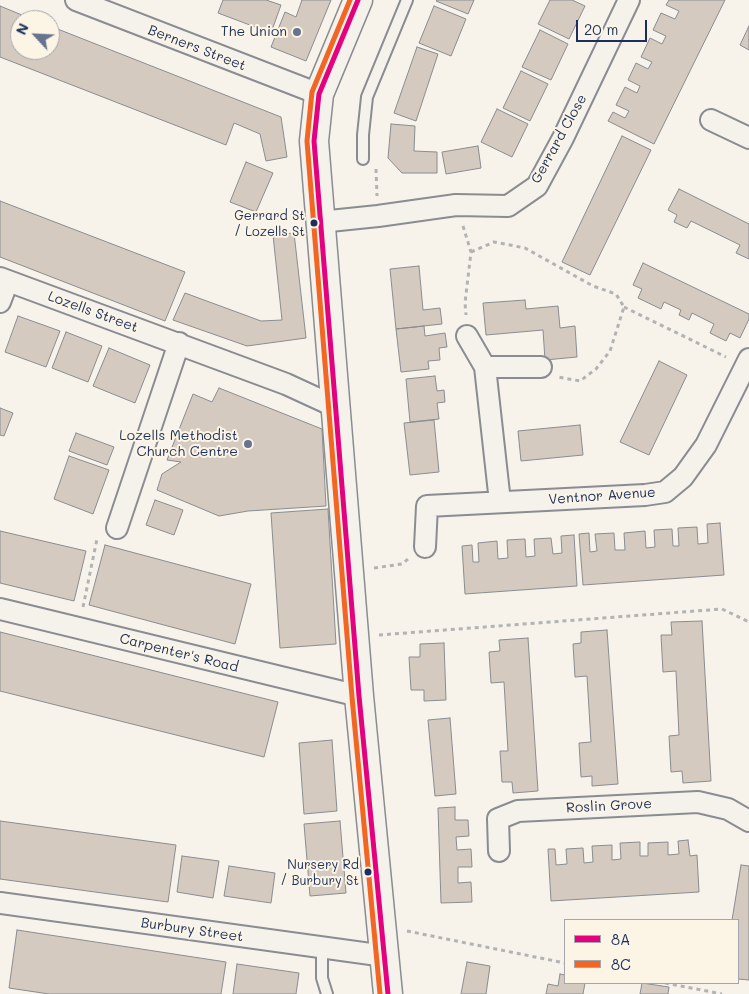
<!DOCTYPE html>
<style>
body{margin:0}
#map{position:relative;width:749px;height:994px;overflow:hidden;background:#f7f3ea;font-family:Mali,sans-serif}
canvas{display:block}
.legend{position:absolute;left:564px;top:919px;width:175px;height:65px;box-sizing:border-box;background:#fcf5e5;border:1px solid #a2a6af;margin:0;padding:6px 9px;list-style:none;font-size:15px;color:#1b2f5e}
.legend li{display:flex;align-items:center;gap:10px;height:25px}
.legend b{width:25px;border:1px solid #a2a6af}
.north{position:absolute;left:10px;top:10px;width:50px;height:50px;box-sizing:border-box;background:#fcf5e5;border:1px solid #a2a6af;border-radius:50%;rotate:295deg;font-size:14px;font-weight:700;line-height:20px;text-align:center;color:#1b2f5e}
.north::after{content:'';display:block;margin:auto;width:18px;height:22px;background:#68748f;clip-path:polygon(50% 0,100% 100%,50% 72%,0 100%)}
.scale{position:absolute;left:576px;top:20px;width:71px;height:22px;box-sizing:border-box;border:2px solid #1b2f5e;border-top:0;padding-left:6px;font-size:15px;line-height:18px;white-space:nowrap;color:#1b2f5e;-webkit-text-stroke:4px #fcf5e5;paint-order:stroke}
</style>
<div id="map">
<canvas width="749" height="994"></canvas>
<ul class="legend">
<li><b style="height:6px;background:#e5007d"></b>8A</li>
<li><b style="height:6px;background:#f26522"></b>8C</li>
</ul>
<div class="north">N</div>
<div class="scale">20 m</div>
</div>
<script>
const g = document.querySelector('canvas').getContext('2d');
g.lineJoin = 'round';
function fill(path, color) {
  g.fillStyle = color;
  g.fill(path, 'evenodd');
}
function poly(rows) {
  const path = new Path2D();
  for (const r of rows) {
    path.moveTo(r[0], r[1]);
    for (let i = 2; i < r.length; i += 2) path.lineTo(r[i], r[i + 1]);
  }
  return path;
}
function stroke(path, color, width, dash) {
  g.strokeStyle = color;
  g.lineWidth = width;
  g.lineCap = dash ? 'butt' : 'round';
  g.setLineDash(dash || []);
  g.stroke(path);
}
function write(font, color, halo, rows, align = 'center') {
  g.font = font + ' Mali,sans-serif';
  g.lineWidth = 4;
  g.setLineDash([]);
  g.textBaseline = 'middle';
  g.strokeStyle = halo;
  g.fillStyle = color;
  for (const [text, x, y, turn = 0] of rows) {
    g.save();
    g.translate(x, y);
    g.rotate((+turn || 0) * Math.PI / 180);
    g.textAlign = isNaN(turn) ? turn : align;
    if (halo) g.strokeText(text, 0, 0);
    g.fillText(text, 0, 0);
    g.restore();
  }
}
const building = poly([
 [223,0,266,0,281,5,271,33,218,13,223,0],
 [302,0,331,0,306,61,271,47,285,12,296,17,302,0],
 [437,0,474,0,468,14,436,1,437,0],
 [550,0,572,0,585,6,569,39,538,24,550,0],
 [669,0,725,0,654,144,608,121,613,112,625,118,629,111,616,105,625,87,637,93,640,86,628,80,636,63,648,69,652,62,641,57,650,38,662,44,666,36,653,30,661,13,675,19,679,11,666,5,669,0],
 [0,6,34,20,20,20,20,50,50,50,50,26,281,117,287,157,266,161,260,134,234,123,226,145,0,57,0,6],
 [434,6,466,19,451,56,419,43,434,6],
 [749,26,749,50,740,45,749,26],
 [540,30,568,44,551,80,522,67,540,30],
 [417,47,438,54,416,121,394,113,417,47],
 [521,71,548,84,530,121,503,108,521,71],
 [497,109,528,124,512,157,481,142,497,109],
 [391,124,415,126,414,151,437,152,437,173,402,173,388,158,391,124],
 [622,136,651,150,590,275,562,262,622,136],
 [478,146,481,168,446,174,442,152,478,146],
 [246,162,273,173,256,212,230,202,246,162],
 [679,189,749,224,749,259,736,253,740,245,691,221,687,228,674,222,677,215,668,210,679,189],
 [0,201,185,272,165,321,0,257,0,201],
 [294,233,306,338,247,346,173,320,185,293,261,321,282,320,273,235,294,233],
 [643,263,749,314,749,319,740,338,730,333,726,341,710,333,714,324,692,313,689,320,679,315,681,310,664,302,661,309,638,298,642,289,633,285,643,263],
 [419,266,423,310,440,308,442,324,396,329,390,269,419,266],
 [525,300,526,309,558,306,560,328,575,326,577,357,545,360,543,330,486,335,483,303,525,300],
 [18,316,60,331,46,367,5,352,18,316],
 [424,326,425,336,445,333,447,347,439,348,440,360,428,361,429,369,401,372,396,329,424,326],
 [66,332,102,346,88,382,52,368,66,332],
 [109,348,150,365,135,403,93,386,109,348],
 [659,361,687,375,649,455,620,442,659,361],
 [435,376,437,391,444,390,445,402,437,403,439,419,410,422,406,379,435,376],
 [219,388,322,429,326,506,248,511,219,516,157,490,162,474,181,462,167,460,193,394,212,402,219,388],
 [0,408,13,413,4,436,0,435,0,408],
 [434,420,439,472,410,475,404,423,434,420],
 [580,425,583,455,521,461,518,431,580,425],
 [76,433,114,447,107,465,69,451,76,433],
 [69,456,109,470,93,514,54,499,69,456],
 [155,500,183,510,174,535,146,525,155,500],
 [328,509,336,644,280,648,271,513,328,509],
 [720,523,724,575,583,585,579,534,589,533,590,552,597,551,595,534,614,533,615,550,625,550,624,533,645,531,646,548,655,547,654,530,672,529,673,546,679,546,678,528,697,527,698,544,708,543,707,524,720,523],
 [0,531,86,551,74,601,0,583,0,531],
 [574,535,577,586,465,594,462,546,472,545,473,562,479,562,478,543,497,541,498,559,508,558,507,540,525,539,526,557,535,556,534,539,551,538,553,554,562,553,561,536,574,535],
 [105,545,251,584,235,644,89,605,105,545],
 [702,621,711,781,683,783,682,771,671,772,669,736,679,735,676,671,663,672,661,635,672,635,671,622,702,621],
 [607,630,618,784,592,786,592,776,581,777,579,743,591,742,587,676,575,677,573,644,581,643,581,632,607,630],
 [0,632,278,702,264,757,0,691,0,632],
 [528,638,538,791,513,793,512,782,502,782,500,751,508,751,504,682,491,683,489,652,500,651,499,640,528,638],
 [444,643,446,700,424,701,424,690,411,690,409,657,420,657,420,644,444,643],
 [450,718,456,794,435,796,428,720,450,718],
 [332,740,337,811,304,814,299,743,332,740],
 [455,807,455,820,468,820,469,836,456,837,457,850,471,849,472,867,458,867,458,883,471,882,472,902,441,903,438,808,455,807],
 [0,821,176,845,168,902,0,879,0,821],
 [340,821,346,893,310,896,304,824,340,821],
 [688,840,690,856,697,855,699,892,551,901,548,849,555,849,556,865,567,864,566,849,583,848,584,863,593,862,592,846,612,845,612,860,621,859,620,843,640,842,640,856,648,856,648,843,668,842,668,855,679,854,678,841,688,840],
 [182,856,219,861,213,898,177,892,182,856],
 [741,865,749,866,749,980,738,979,738,920,732,920,741,865],
 [229,866,275,873,271,903,224,896,229,866],
 [17,930,226,962,221,994,49,994,9,988,17,930],
 [467,962,490,966,486,994,461,994,467,962],
 [237,964,299,973,296,994,233,994,237,964],
 [560,974,565,975,565,983,585,983,583,994,546,994,548,984,558,986,560,974],
 [642,983,669,987,668,994,640,994,642,983]
]);
fill(building, '#d4cabf');
stroke(building, '#8a8c91', 1);
const service = poly([
 [363,159,363,135,367,97,407,0],
 [322,948,322,978,327,994]
]);
const minor = poly([
 [76,0,319,94],
 [711,120,749,138],
 [320,222,378,216,456,205,508,206,537,186,563,138,629,0],
 [0,278,286,384,336,407],
 [0,302,8,281],
 [467,336,485,367,500,502],
 [485,367,541,367],
 [117,528,179,343],
 [425,547,427,506,645,495,665,492,683,477,706,445,749,359],
 [0,609,359,696],
 [499,851,498,819,518,811,698,802,728,809,749,821],
 [0,903,385,956]
]);
const secondary = poly([
 [358,0,319,94,314,141,359,696,388,994]
]);
stroke(service, '#8a8c91', 14);
stroke(minor, '#8a8c91', 24);
stroke(secondary, '#8a8c91', 31);
stroke(poly([
 [376,169,377,196],
 [463,226,471,252,465,303,466,315],
 [471,252,494,242,525,248,593,286,616,294,624,307,610,351,596,369,580,381,558,377],
 [624,307,726,357],
 [374,568,402,564,408,559],
 [83,607,97,539],
 [379,635,722,609,749,622],
 [407,931,565,963],
 [665,983,722,994]
]), '#b2b3b4', 3, [4, 4]);
stroke(service, '#f5f2ec', 10);
stroke(minor, '#f5f2ec', 20);
stroke(secondary, '#f5f2ec', 28);
stroke(poly([
 [358,0,319,94,314,141,359,696,388,994]
]), '#e5007d', 5);
stroke(poly([
 [350,0,312,92,307,141,352,697,380,994]
]), '#f26522', 5);
for (const [x, y, r, color] of [
 [297,32,5,"#68748f"],
 [314,223,4.5,"#1b2f5e"],
 [248,444,5,"#68748f"],
 [368,872,4.5,"#1b2f5e"]
]) {
  const dot = new Path2D();
  dot.arc(x, y, r, 0, 2 * Math.PI);
  g.fillStyle = color;
  g.fill(dot);
  stroke(dot, '#fcf5e5', 2);
}
write('13px', '#1b2f5e', '#fcf5e5', [
 ["Gerrard St",305,216],
 ["/ Lozells St",305,232],
 ["Nursery Rd",359,865],
 ["/ Burbury St",359,881]
], 'right');
write('14px', '#1b2f5e', '#fcf5e5', [
 ["The Union",287,32],
 ["Lozells Methodist",238,436],
 ["Church Centre",238,452]
], 'right');
write('14px', '#1b2f5e', '#fcf5e5', [
 ["Berners Street",197,48,21],
 ["Gerrard Close",559,139,-61],
 ["Lozells Street",93,312,20],
 ["Ventnor Avenue",602,496,-4],
 ["Carpenter's Road",179,653,14],
 ["Roslin Grove",609,806,-3],
 ["Burbury Street",192,930,8]
]);
</script>
